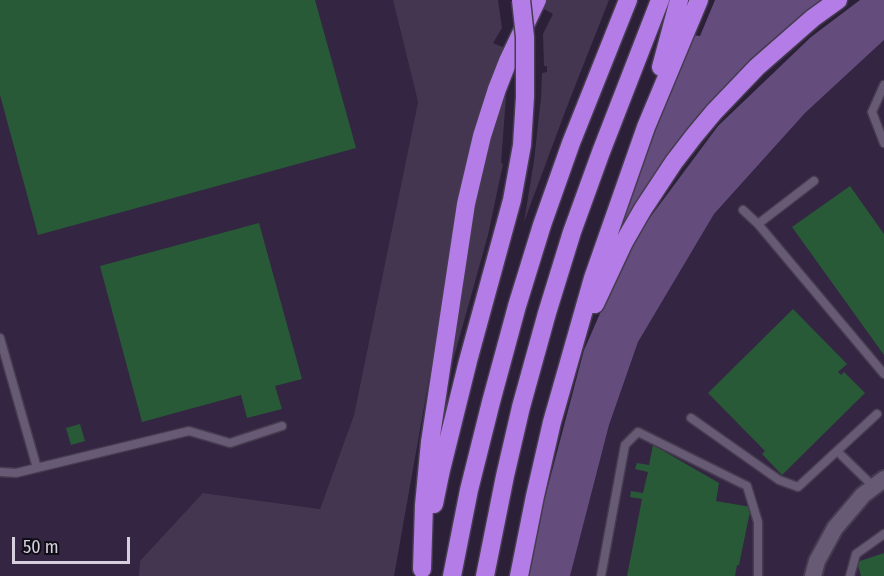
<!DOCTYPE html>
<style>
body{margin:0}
#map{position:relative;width:884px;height:576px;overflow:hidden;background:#2b2037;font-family:"Fira Sans Condensed",sans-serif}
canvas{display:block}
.scale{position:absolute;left:12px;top:537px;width:118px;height:27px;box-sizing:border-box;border:3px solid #d6cfde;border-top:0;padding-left:8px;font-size:18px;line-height:21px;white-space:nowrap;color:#d6cfde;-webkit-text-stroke:4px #110d17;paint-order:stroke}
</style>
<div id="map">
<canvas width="884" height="576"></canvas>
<div class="scale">50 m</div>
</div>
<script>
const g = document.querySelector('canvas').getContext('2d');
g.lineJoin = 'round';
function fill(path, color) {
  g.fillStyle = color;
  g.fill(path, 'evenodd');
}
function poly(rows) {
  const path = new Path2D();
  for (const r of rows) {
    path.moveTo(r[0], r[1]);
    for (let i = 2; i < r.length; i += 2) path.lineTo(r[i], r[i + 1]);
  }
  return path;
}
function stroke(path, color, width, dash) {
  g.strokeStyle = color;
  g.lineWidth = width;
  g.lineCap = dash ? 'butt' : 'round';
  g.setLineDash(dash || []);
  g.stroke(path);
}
fill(poly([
 [0,0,393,0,418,102,354,415,320,509,203,493,139,576,0,576],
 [884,40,884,576,570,576,609,425,638,342,714,214,805,113]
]), '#342542');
fill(poly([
 [393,0,498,0,502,28,493,43,505,48,479,117,465,165,454,221,438,328,394,576,139,576,140,561,203,493,320,509,354,415,418,102],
 [547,0,609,0,568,104,524,222,534,161,541,98,542,73,547,72,547,66,544,66,543,34,553,14,542,8],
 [505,96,506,97,501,163,503,164,488,235,447,382,475,200,490,141]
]), '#443651');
fill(poly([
 [715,0,825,0,623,228,620,226,646,155,693,35,700,36],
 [860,0,884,0,884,40,805,113,714,214,638,342,609,425,570,576,528,576,538,524,584,350,631,243,718,126,811,37]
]), '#644c7c');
fill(poly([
 [0,0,315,0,356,148,38,235,0,95],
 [850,186,884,234,884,355,792,227],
 [259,223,302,379,275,386,282,409,247,418,241,395,142,422,100,266],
 [793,309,847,364,838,372,841,375,844,372,865,393,782,475,762,454,765,451,708,393],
 [80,424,85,441,71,445,66,428],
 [653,445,719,483,716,501,751,507,739,565,737,565,735,576,627,576,642,499,630,497,631,491,643,493,648,472,635,469,637,463,649,465],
 [884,553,884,576,861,576,857,562]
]), '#285a37');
const service = poly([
 [884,85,872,112,884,143],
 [743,210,758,224,884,374],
 [758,224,814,181],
 [0,338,37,468],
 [691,418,779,480,798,487,877,414],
 [837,451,874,487],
 [0,472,16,473,189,431,230,443,282,426],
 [601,576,625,445,638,432,747,486,758,522,758,576],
 [850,576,856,554,884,534]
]);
const minor = poly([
 [813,576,817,561,835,528,863,495,884,479]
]);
const motorway = poly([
 [661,67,679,0],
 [595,304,624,242,643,209,674,162,694,136,714,112,757,67,813,18,838,0],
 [434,504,441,470,468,361,512,200,522,145,525,97],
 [422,569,424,505,430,442,466,204,482,136,497,89,508,61,537,0],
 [452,576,469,490,491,402,517,306,542,225,571,143,628,0],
 [485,576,505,476,521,407,547,313,572,232,601,152,660,0],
 [519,576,535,496,552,422,593,278,646,127,699,0]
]);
stroke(service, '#463c50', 11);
stroke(minor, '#463c50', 20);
stroke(motorway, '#463c50', 21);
stroke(service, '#675a74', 8);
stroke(minor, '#675a74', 16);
stroke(motorway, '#b37ce6', 18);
const motorwayBridge = poly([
 [521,0,525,37,525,97]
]);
stroke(motorwayBridge, '#463c50', 21, []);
stroke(motorwayBridge, '#b37ce6', 18);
</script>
